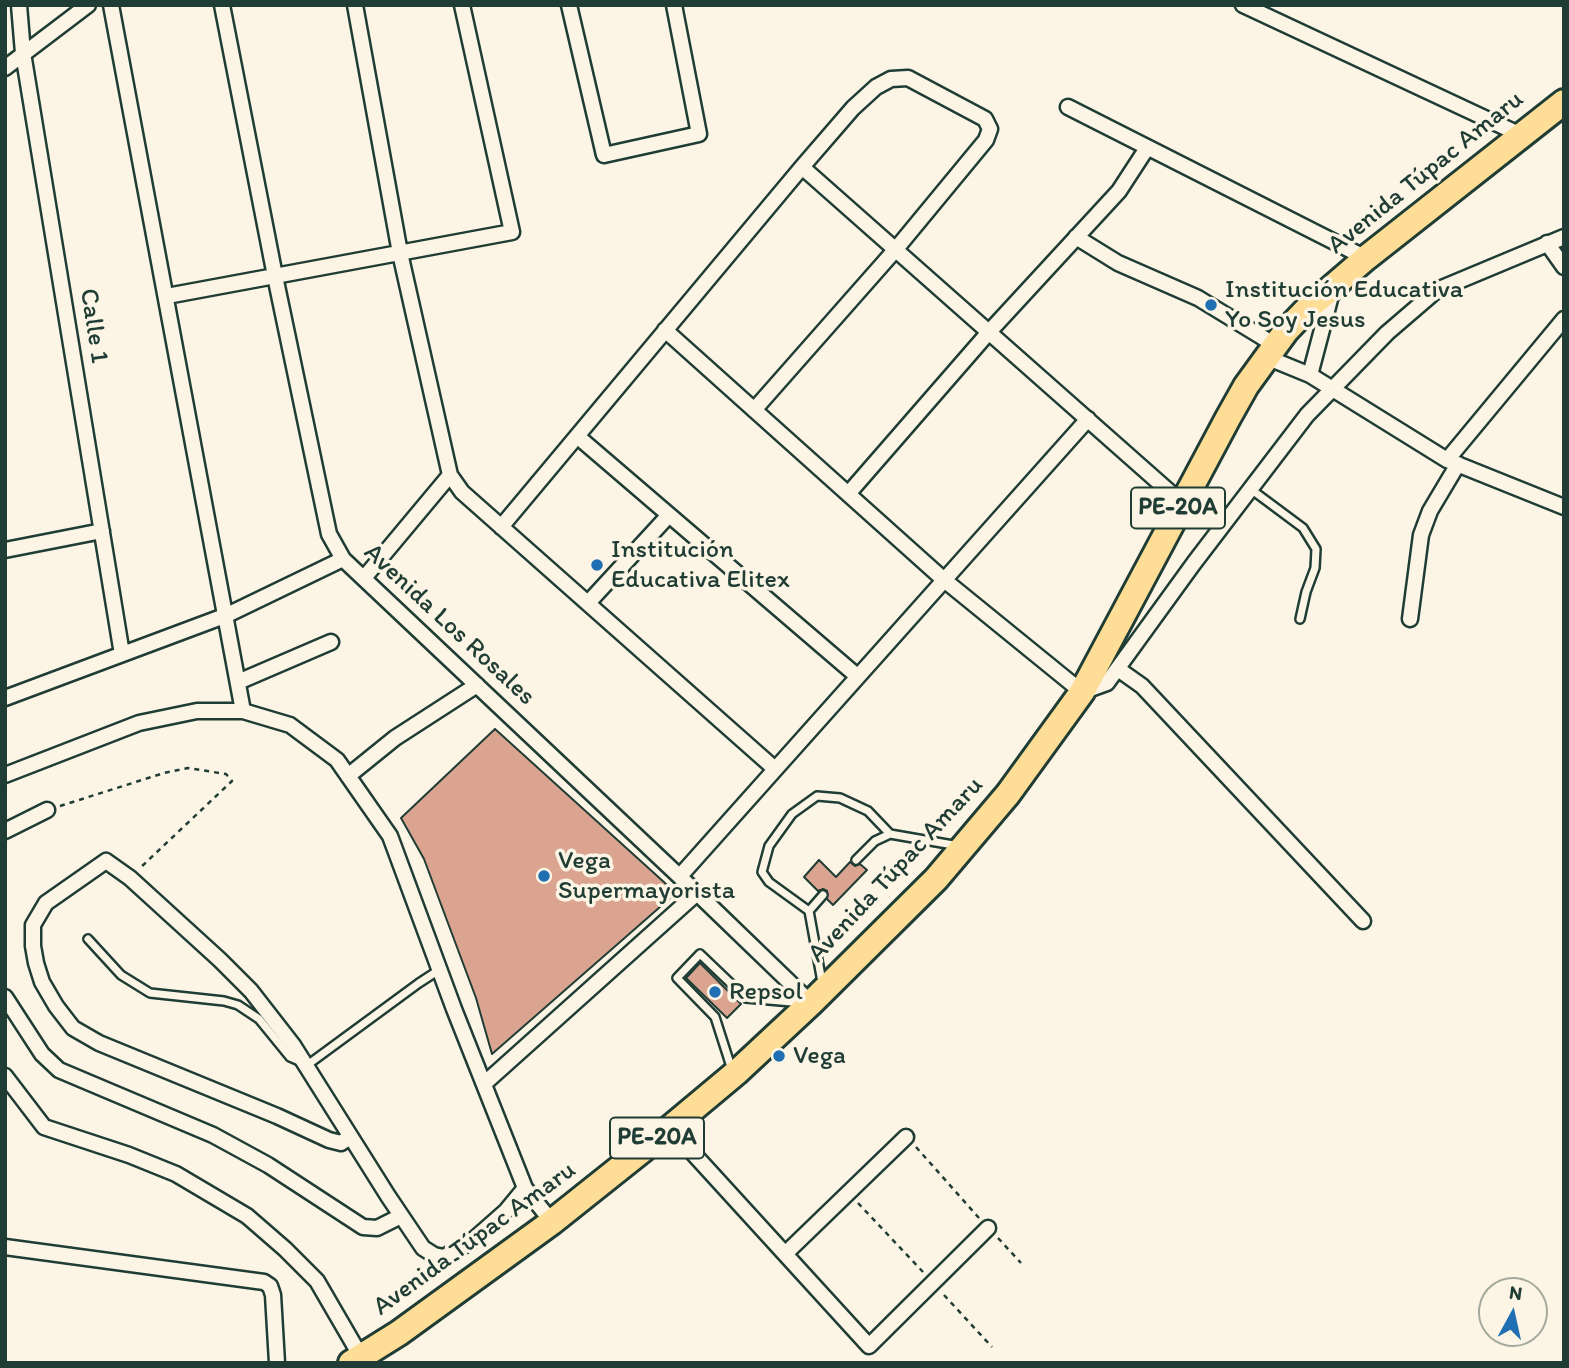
<!DOCTYPE html>
<meta charset="utf-8">
<style>
body{margin:0}
#map{position:relative;width:1569px;height:1368px;overflow:hidden;background:#fcf5e5;font-family:Itim,sans-serif}
canvas{display:block}
.frame{position:absolute;inset:0;border:7px solid #1f3d34;pointer-events:none}
.north{position:absolute;left:1478px;top:1277px;width:70px;height:70px;box-sizing:border-box;background:#fcf5e5;border:2px solid #a4ab9e;border-radius:50%;rotate:8deg;font-size:19px;font-weight:700;line-height:28px;text-align:center;color:#1f3d34}
.north::after{content:'';display:block;margin:auto;width:24px;height:32px;background:#1f6fb2;clip-path:polygon(50% 0,100% 100%,50% 72%,0 100%)}
</style>
<div id="map">
<canvas width="1569" height="1368"></canvas>
<div class="frame"></div>
<div class="north">N</div>
</div>
<script>
const g = document.querySelector('canvas').getContext('2d');
g.lineJoin = 'round';
function fill(path, color) {
  g.fillStyle = color;
  g.fill(path, 'evenodd');
}
function poly(rows) {
  const path = new Path2D();
  for (const r of rows) {
    path.moveTo(r[0], r[1]);
    for (let i = 2; i < r.length; i += 2) path.lineTo(r[i], r[i + 1]);
  }
  return path;
}
function stroke(path, color, width, dash) {
  g.strokeStyle = color;
  g.lineWidth = width;
  g.lineCap = dash ? 'butt' : 'round';
  g.setLineDash(dash || []);
  g.stroke(path);
}
function write(font, color, halo, rows, align = 'center') {
  g.font = font + ' Itim,sans-serif';
  g.lineWidth = 7;
  g.setLineDash([]);
  g.textBaseline = 'middle';
  g.strokeStyle = halo;
  g.fillStyle = color;
  for (const [text, x, y, turn = 0] of rows) {
    g.save();
    g.translate(x, y);
    g.rotate((+turn || 0) * Math.PI / 180);
    g.textAlign = isNaN(turn) ? turn : align;
    if (halo) g.strokeText(text, 0, 0);
    g.fillText(text, 0, 0);
    g.restore();
  }
}
const building = poly([
 [495,729,676,893,492,1054,476,998,424,859,401,818,495,729],
 [819,860,836,877,850,862,855,866,860,864,867,870,833,905,827,899,827,891,823,889,818,891,804,877,819,860],
 [700,963,741,1004,727,1018,686,978,700,963]
]);
fill(building, '#daa490');
stroke(building, '#1f3d34', 2);
const lane = poly([
 [1252,490,1303,528,1316,549,1315,568,1306,592,1300,619],
 [856,860,875,841,890,834,959,846],
 [809,911,769,882,762,872,769,846,792,814,817,796,840,798,868,811,890,834],
 [88,939,121,975,150,993,224,1001,238,1005,259,1019,290,1057,297,1060,301,1059],
 [822,982,809,911,823,895],
 [306,1066,419,983,439,970],
 [732,1070,715,1017,677,978,700,954,746,998,803,1003]
]);
const street = poly([
 [19,5,23,53,122,654],
 [111,5,243,711],
 [222,5,275,276,329,534,343,559,697,893,811,1003],
 [355,5,400,253,450,475,462,492,775,769],
 [569,5,604,155,699,134,674,5],
 [1243,5,1521,135],
 [5,68,88,5],
 [1068,107,1366,258],
 [802,167,1181,502],
 [1076,237,1118,263,1198,298,1275,345],
 [1547,243,1564,267],
 [1333,288,1310,375,1447,460,1564,507],
 [167,296,512,232,462,5],
 [665,330,943,579,1082,692,1107,683,1194,563,1307,415,1387,333,1437,290,1564,237],
 [1266,357,1310,375],
 [577,436,857,676],
 [1447,460,1564,319],
 [848,494,989,332,1119,191,1147,148],
 [501,527,802,167,853,108,876,87,891,79,908,78,985,119,990,129,986,140,896,249,754,410],
 [5,550,102,531],
 [364,578,450,475],
 [588,603,669,515],
 [1410,619,1421,535,1430,511,1458,464],
 [1118,669,1142,686,1363,921],
 [238,682,331,642],
 [5,698,227,615,343,559],
 [5,775,139,723,197,711,243,711,290,725,337,760,390,836,454,1009,525,1188,552,1222],
 [348,776,395,738,477,685],
 [5,831,47,810],
 [680,876,1088,419],
 [5,997,42,1054,59,1070,213,1135,268,1165,363,1227,377,1228,401,1216],
 [5,1076,44,1127,129,1155,176,1174,247,1216,285,1249,317,1281,364,1362],
 [485,1083,697,893],
 [670,1128,869,1346,988,1228],
 [350,1137,341,1143,329,1140,277,1116,99,1043,73,1028,56,1006,42,982,36,963,33,946,33,925,46,903,106,861,130,878,220,960,251,991,293,1045,388,1196,423,1248,434,1255,444,1257,472,1241,506,1211,525,1188],
 [5,1247,264,1282,270,1286,273,1295,277,1363],
 [785,1254,906,1137]
]);
const highway = poly([
 [351,1363,399,1333,552,1222,670,1128,737,1072,811,1003,936,879,1008,794,1082,692,1228,418,1246,386,1286,331,1308,308,1366,258,1564,102]
]);
stroke(lane, '#1f3d34', 12);
stroke(street, '#1f3d34', 19);
stroke(highway, '#1f3d34', 30);
stroke(poly([
 [60,806,164,773,188,768,226,774,232,781,140,868],
 [916,1147,979,1218],
 [858,1203,923,1272],
 [998,1238,1021,1263],
 [944,1295,992,1347]
]), '#1f3d34', 2.5, [5, 5]);
stroke(lane, '#fcf5e5', 7);
stroke(street, '#fcf5e5', 14);
stroke(highway, '#fedd96', 24);
for (const [x, y, r, color] of [
 [1211,305,7,"#1f6fb2"],
 [597,565,7,"#1f6fb2"],
 [544,876,7,"#1f6fb2"],
 [715,992,7,"#1f6fb2"],
 [779,1056,7,"#1f6fb2"]
]) {
  const dot = new Path2D();
  dot.arc(x, y, r, 0, 2 * Math.PI);
  g.fillStyle = color;
  g.fill(dot);
  stroke(dot, '#fcf5e5', 2.5);
}
for (const [x, y, w] of [
 [1178,508,94],
 [657,1138,94]
]) {
  const box = new Path2D();
  box.roundRect(x - w / 2, y - 20.5, w, 41, 5);
  g.fillStyle = '#fcf5e5';
  g.fill(box);
  stroke(box, '#1f3d34', 2);
}
write('bold 24px', '#1f3d34', null, [
 ["PE-20A",1178,508],
 ["PE-20A",657,1138]
]);
write('26px', '#1f3d34', '#fcf5e5', [
 ["Avenida Túpac Amaru",1426,173,-39],
 ["Calle 1",93,326,81],
 ["Avenida Los Rosales",449,625,43],
 ["Avenida Túpac Amaru",896,870,-47],
 ["Avenida Túpac Amaru",475,1239,-36]
]);
write('26px', '#1f3d34', '#fcf5e5', [
 ["Institución Educativa",1225,290],
 ["Yo Soy Jesus",1225,320],
 ["Institución",611,550],
 ["Educativa Elitex",611,580],
 ["Vega",558,861],
 ["Supermayorista",558,891],
 ["Repsol",729,992],
 ["Vega",793,1056]
], 'left');
</script>
